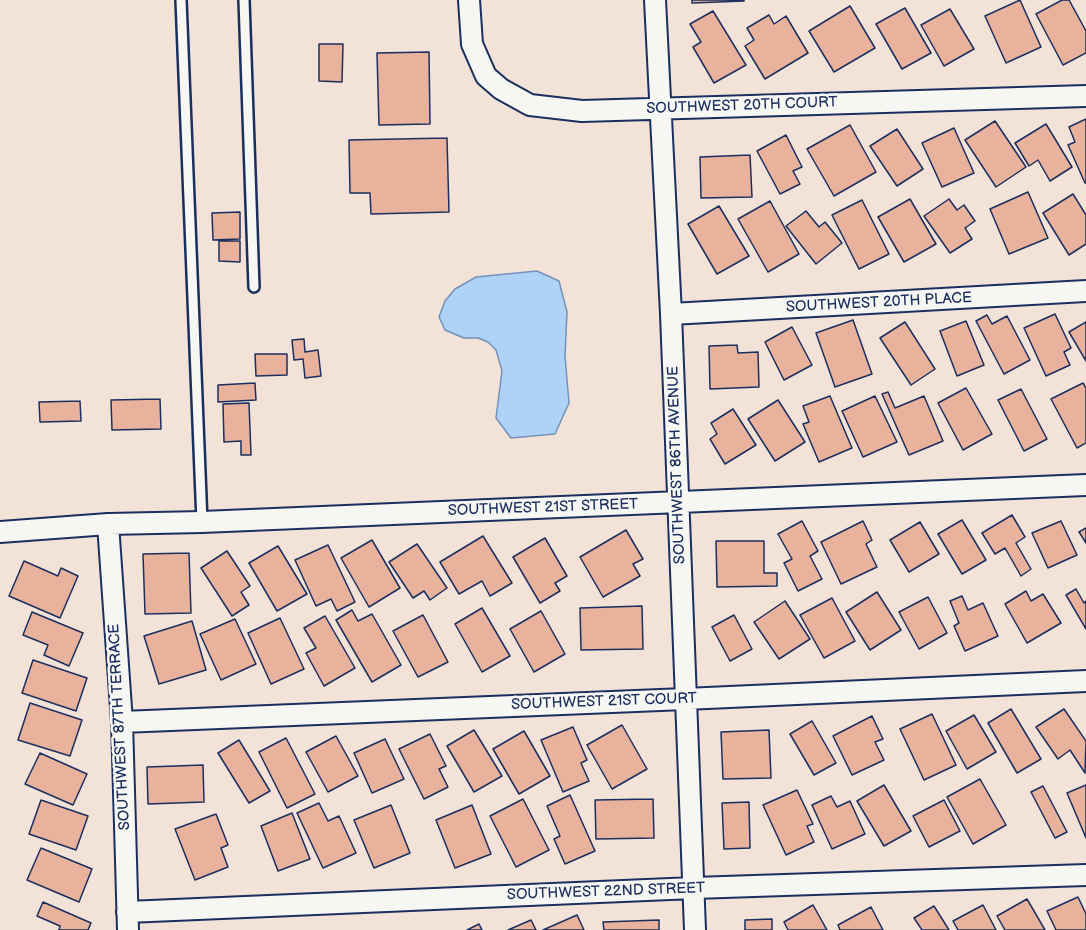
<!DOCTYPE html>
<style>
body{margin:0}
canvas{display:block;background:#f2e2d8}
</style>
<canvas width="1086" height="930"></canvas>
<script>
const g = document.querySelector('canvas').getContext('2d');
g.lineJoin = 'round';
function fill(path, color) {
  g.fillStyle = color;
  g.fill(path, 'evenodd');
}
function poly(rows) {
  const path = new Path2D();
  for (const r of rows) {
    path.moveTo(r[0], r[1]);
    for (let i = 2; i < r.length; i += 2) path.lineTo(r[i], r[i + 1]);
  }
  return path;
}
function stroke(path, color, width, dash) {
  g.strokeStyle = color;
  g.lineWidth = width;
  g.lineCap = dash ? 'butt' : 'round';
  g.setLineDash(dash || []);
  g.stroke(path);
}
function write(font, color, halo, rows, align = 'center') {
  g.font = font + ' "Balsamiq Sans",sans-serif';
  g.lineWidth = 5;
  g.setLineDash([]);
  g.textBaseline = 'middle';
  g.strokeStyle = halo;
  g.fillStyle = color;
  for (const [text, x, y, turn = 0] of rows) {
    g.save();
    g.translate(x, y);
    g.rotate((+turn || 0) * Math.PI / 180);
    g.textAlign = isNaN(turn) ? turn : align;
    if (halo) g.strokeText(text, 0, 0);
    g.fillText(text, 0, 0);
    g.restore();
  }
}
const water = poly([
 [537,271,559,281,567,312,565,356,569,403,555,434,511,438,496,418,502,371,496,350,488,342,478,338,464,338,445,330,439,317,445,301,455,289,476,277,537,271]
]);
fill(water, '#afd3f7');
stroke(water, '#7491ba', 1.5);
const building = poly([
 [692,0,744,0,744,1,692,3,692,0],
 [1020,0,1041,47,1006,63,985,16,1020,0],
 [1062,0,1069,0,1086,31,1086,53,1063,65,1036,14,1062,0],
 [850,6,875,48,834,72,809,31,850,6],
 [905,8,931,53,902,69,876,24,905,8],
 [950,9,974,49,944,66,921,25,950,9],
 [713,11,746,65,714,83,693,47,701,42,690,24,713,11],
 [769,15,774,24,786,16,808,53,765,79,745,46,754,40,747,28,769,15],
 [319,44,343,44,342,82,319,81,319,44],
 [429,52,430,124,379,125,377,53,429,52],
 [1086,119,1086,183,1085,183,1068,145,1075,142,1069,127,1086,119],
 [995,121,1026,167,996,187,965,140,995,121],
 [1046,124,1072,167,1050,181,1038,160,1029,166,1015,143,1046,124],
 [850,125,876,172,834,196,807,149,850,125],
 [954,128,974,173,942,187,922,143,954,128],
 [897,129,923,169,897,186,870,146,897,129],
 [786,135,802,167,793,171,800,184,780,194,757,151,786,135],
 [447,138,449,212,371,214,370,193,350,193,349,140,447,138],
 [750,155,752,197,701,198,700,157,750,155],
 [1028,192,1048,238,1009,254,990,209,1028,192],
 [1073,194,1086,215,1086,244,1069,255,1043,213,1073,194],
 [910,199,936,244,904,262,878,217,910,199],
 [949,199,957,210,964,205,975,221,965,228,972,239,950,253,924,216,949,199],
 [862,200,889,254,859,269,832,215,862,200],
 [770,201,799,254,768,272,738,219,770,201],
 [719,206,749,256,717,274,688,224,719,206],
 [806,211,819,227,825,222,842,243,816,264,786,226,806,211],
 [240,212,240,239,213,240,212,213,240,212],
 [219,241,240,241,240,262,219,261,219,241],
 [1055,314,1071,348,1064,352,1070,365,1046,376,1024,328,1055,314],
 [987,315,992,324,1007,316,1030,360,1004,374,976,321,987,315],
 [853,320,872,374,835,387,816,333,853,320],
 [966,321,984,365,957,376,940,331,966,321],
 [905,322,935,369,911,385,880,338,905,322],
 [1086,322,1086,361,1069,332,1086,322],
 [792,327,812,365,784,380,765,342,792,327],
 [304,339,305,352,318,350,321,376,305,378,303,359,294,360,292,340,304,339],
 [737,345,738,353,758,352,759,387,710,389,709,346,737,345],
 [255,354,287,354,287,375,256,376,255,354],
 [255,383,256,400,218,402,218,385,255,383],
 [1083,383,1086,388,1086,443,1077,448,1051,399,1083,383],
 [966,388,992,434,963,450,938,403,966,388],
 [1021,389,1047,439,1024,451,998,400,1021,389],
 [888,392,895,408,924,396,943,441,909,455,882,394,888,392],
 [830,396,852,448,819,462,803,424,809,422,803,406,830,396],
 [875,396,897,442,863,457,842,411,875,396],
 [160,399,161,429,112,430,111,400,160,399],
 [778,400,805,442,775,461,748,419,778,400],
 [80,401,81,421,40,422,39,402,80,401],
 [249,403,251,455,241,455,241,441,224,442,223,404,249,403],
 [733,409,756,445,725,464,710,439,717,434,711,423,733,409],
 [1012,515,1025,537,1016,543,1031,569,1021,576,1005,548,995,554,982,533,1012,515],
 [962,520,986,560,962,574,938,534,962,520],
 [802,521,818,551,810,556,822,579,798,591,784,563,792,559,778,534,802,521],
 [863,521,872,540,866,544,877,567,841,584,821,542,863,521],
 [1061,521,1077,555,1048,568,1032,533,1061,521],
 [920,522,939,554,909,572,890,540,920,522],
 [1086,528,1086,543,1079,532,1086,528],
 [626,530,643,559,633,564,640,576,603,597,580,557,626,530],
 [483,536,512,583,490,596,482,581,459,594,440,562,483,536],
 [545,538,567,576,555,583,560,591,540,603,513,557,545,538],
 [372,540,400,588,369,607,341,558,372,540],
 [716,541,764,541,764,573,777,573,777,586,717,587,716,541],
 [417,544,447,588,430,600,424,591,413,598,389,562,417,544],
 [328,545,355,602,337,611,331,599,316,606,295,560,328,545],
 [278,546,307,594,277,611,249,563,278,546],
 [227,551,250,586,241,592,249,605,232,616,201,568,227,551],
 [189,553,191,613,145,614,143,554,189,553],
 [24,561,58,576,61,568,78,576,60,618,9,596,24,561],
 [1076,589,1084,603,1086,601,1086,629,1066,595,1076,589],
 [1026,591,1031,601,1043,594,1061,623,1027,643,1005,604,1026,591],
 [877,592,901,630,870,650,846,612,877,592],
 [962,596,968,610,983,603,998,636,965,651,954,626,959,623,950,601,962,596],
 [928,597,947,633,919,649,899,612,928,597],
 [832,598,855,641,824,658,800,615,832,598],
 [785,601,810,639,779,659,754,622,785,601],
 [642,606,643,649,581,650,580,608,642,606],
 [482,608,510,656,482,672,455,624,482,608],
 [352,610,358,621,372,614,401,665,372,682,336,620,352,610],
 [541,611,565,654,534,672,510,629,541,611],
 [32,612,83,633,69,666,44,655,48,645,23,635,32,612],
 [423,615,448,662,418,677,393,631,423,615],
 [734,615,752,649,730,661,712,627,734,615],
 [325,616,355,668,324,686,306,653,316,648,304,628,325,616],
 [280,618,304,669,271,684,248,633,280,618],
 [235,619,256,664,221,680,200,634,235,619],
 [192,621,206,670,159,684,144,636,192,621],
 [33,660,87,678,76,711,22,693,33,660],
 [30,703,82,720,70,756,18,740,30,703],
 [1011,709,1041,759,1017,773,988,723,1011,709],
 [1064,709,1086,741,1085,773,1070,750,1058,759,1036,727,1064,709],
 [932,714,956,765,924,780,900,729,932,714],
 [974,715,996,752,967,769,946,731,974,715],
 [872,716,883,739,875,742,884,760,852,775,833,736,872,716],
 [812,721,836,763,814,775,790,734,812,721],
 [622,725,647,769,612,789,587,745,622,725],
 [573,727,587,760,581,763,589,781,563,792,541,740,573,727],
 [474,730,502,776,474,792,447,746,474,730],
 [769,730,771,778,723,779,721,732,769,730],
 [524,731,550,776,519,794,493,749,524,731],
 [430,734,446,766,439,769,448,787,424,799,399,749,430,734],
 [336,736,358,776,328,792,306,752,336,736],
 [286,738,315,794,287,808,259,752,286,738],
 [385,739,404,779,372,793,354,753,385,739],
 [239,740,270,791,249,803,218,753,239,740],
 [40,753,87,774,73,805,25,784,40,753],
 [203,765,204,802,148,804,147,767,203,765],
 [980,779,1006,825,973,844,947,797,980,779],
 [884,785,911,831,884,846,857,801,884,785],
 [1086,785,1086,838,1067,793,1086,785],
 [1043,786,1067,832,1055,838,1031,792,1043,786],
 [797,790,813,824,807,826,814,842,786,855,763,805,797,790],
 [570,795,595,851,565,864,554,839,560,836,547,806,570,795],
 [831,796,837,807,850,801,865,834,832,849,812,805,831,796],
 [523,799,549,850,516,867,490,816,523,799],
 [653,799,654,838,596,839,595,800,653,799],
 [41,800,88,816,76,850,29,834,41,800],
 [944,800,960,831,929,847,913,816,944,800],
 [749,802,750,848,724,849,722,803,749,802],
 [319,803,328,821,339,816,356,853,323,868,297,813,319,803],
 [391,805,410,853,374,868,354,820,391,805],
 [472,805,491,854,455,868,436,820,472,805],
 [292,813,310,859,278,871,261,826,292,813],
 [216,814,228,845,221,848,228,867,195,880,175,829,216,814],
 [41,848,92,869,79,902,27,880,41,848],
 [1078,897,1086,914,1086,930,1056,930,1047,911,1078,897],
 [1027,899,1045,930,1005,930,997,916,1027,899],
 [43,902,91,923,88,930,59,930,60,926,37,916,43,902],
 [813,905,827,930,788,930,784,922,813,905],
 [983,905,996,930,958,930,953,921,983,905],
 [934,906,949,930,922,930,914,918,934,906],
 [871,907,883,930,840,930,838,925,871,907],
 [577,915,584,930,543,930,577,915],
 [772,919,772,930,745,930,745,920,772,919],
 [531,920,536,930,508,930,531,920],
 [659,920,659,930,604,930,603,922,659,920],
 [479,924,482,930,467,930,479,924]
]);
fill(building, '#e8b29d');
stroke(building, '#1b2f5e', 1.5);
const service = poly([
 [181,0,202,522],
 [244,0,254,287]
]);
const minor = poly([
 [469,0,472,44,486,76,501,89,530,105,582,111,1086,96],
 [655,0,671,314,695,930],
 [671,314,1086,291],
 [108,524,122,722,128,930],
 [0,532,108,524,202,522,1086,485],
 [122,722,685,699,1086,681],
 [127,912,694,888,1086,875]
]);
stroke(service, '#1b2f5e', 14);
stroke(minor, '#1b2f5e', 24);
stroke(service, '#f6f6f2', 9);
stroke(minor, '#f6f6f2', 20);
write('15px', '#1b2f5e', '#f6f6f2', [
 ["SOUTHWEST 20TH COURT",742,106,-2],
 ["SOUTHWEST 20TH PLACE",879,303,-3],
 ["SOUTHWEST 86TH AVENUE",677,465,-92],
 ["SOUTHWEST 21ST STREET",543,508,-2],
 ["SOUTHWEST 21ST COURT",604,702,-2],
 ["SOUTHWEST 87TH TERRACE",120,727,-93],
 ["SOUTHWEST 22ND STREET",606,892,-2]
]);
</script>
